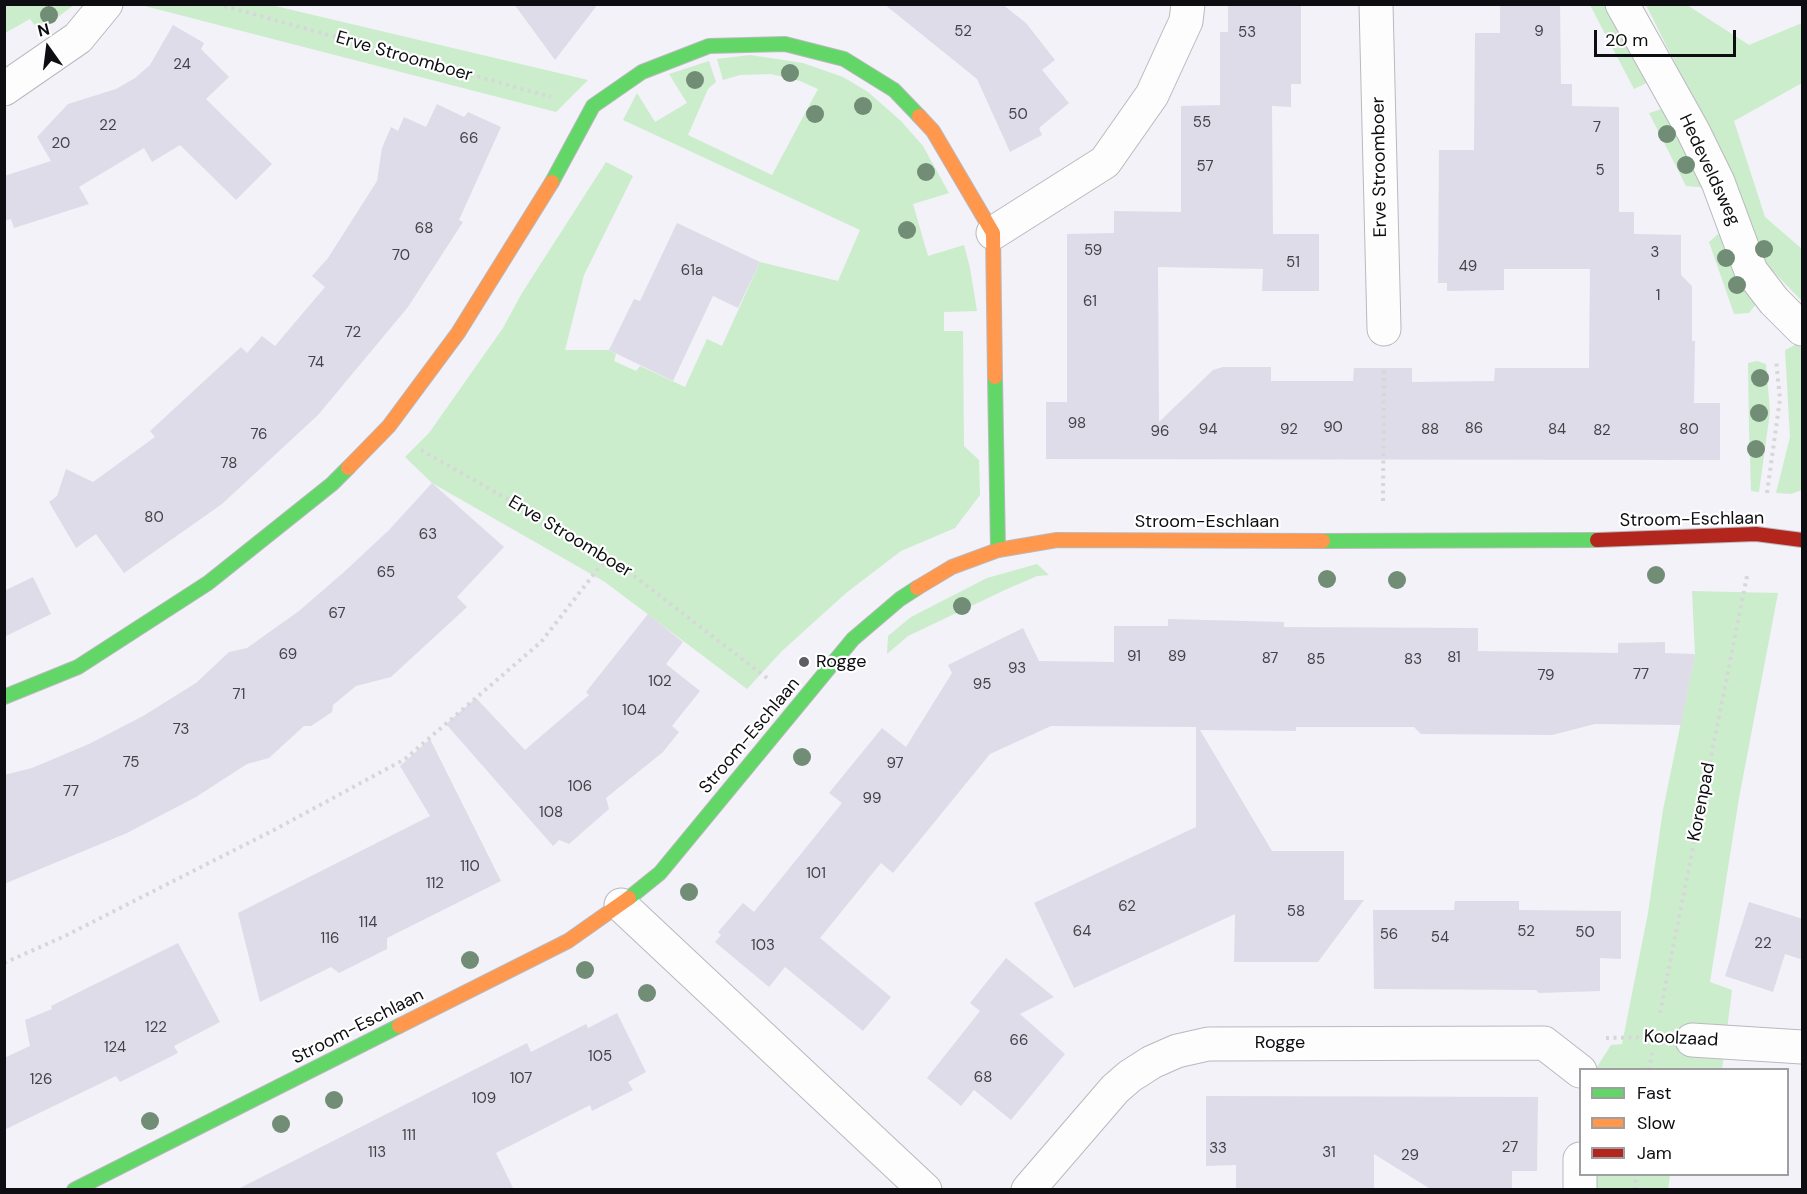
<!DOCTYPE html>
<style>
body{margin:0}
#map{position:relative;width:1807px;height:1194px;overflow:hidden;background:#f2f2f8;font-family:"DM Sans",sans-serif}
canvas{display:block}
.frame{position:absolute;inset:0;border:6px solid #0e0d11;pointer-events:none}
.legend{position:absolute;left:1579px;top:1068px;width:210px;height:108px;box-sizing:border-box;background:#fff;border:2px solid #9f9ea0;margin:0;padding:8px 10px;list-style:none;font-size:18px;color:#0e0d11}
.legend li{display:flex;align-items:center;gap:12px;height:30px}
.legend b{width:30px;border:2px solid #9f9ea0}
.north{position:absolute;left:18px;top:18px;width:60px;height:60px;-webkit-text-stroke:4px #fff;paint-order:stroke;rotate:346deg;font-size:16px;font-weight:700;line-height:24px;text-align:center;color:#0e0d11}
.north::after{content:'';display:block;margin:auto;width:21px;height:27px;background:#0e0d11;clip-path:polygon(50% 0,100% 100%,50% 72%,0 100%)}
.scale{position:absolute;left:1594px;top:30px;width:142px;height:27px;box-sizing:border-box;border:3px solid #0e0d11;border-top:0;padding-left:8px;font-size:18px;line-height:21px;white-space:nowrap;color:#0e0d11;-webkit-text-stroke:4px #fff;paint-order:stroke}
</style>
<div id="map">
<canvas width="1807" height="1194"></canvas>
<div class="frame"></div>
<ul class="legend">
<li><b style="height:8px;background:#63d668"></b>Fast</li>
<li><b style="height:8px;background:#ff974d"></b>Slow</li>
<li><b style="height:8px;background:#b3261e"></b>Jam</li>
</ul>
<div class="north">N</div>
<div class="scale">20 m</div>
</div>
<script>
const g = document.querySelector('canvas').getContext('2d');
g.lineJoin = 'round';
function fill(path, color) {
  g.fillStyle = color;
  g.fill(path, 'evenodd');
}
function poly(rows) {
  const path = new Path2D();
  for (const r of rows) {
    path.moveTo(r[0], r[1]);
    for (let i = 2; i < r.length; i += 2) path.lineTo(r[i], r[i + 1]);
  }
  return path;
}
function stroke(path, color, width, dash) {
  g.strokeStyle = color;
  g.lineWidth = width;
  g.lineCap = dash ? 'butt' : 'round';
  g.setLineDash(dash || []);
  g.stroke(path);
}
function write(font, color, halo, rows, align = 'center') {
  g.font = font + ' "DM Sans",sans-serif';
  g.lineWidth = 4.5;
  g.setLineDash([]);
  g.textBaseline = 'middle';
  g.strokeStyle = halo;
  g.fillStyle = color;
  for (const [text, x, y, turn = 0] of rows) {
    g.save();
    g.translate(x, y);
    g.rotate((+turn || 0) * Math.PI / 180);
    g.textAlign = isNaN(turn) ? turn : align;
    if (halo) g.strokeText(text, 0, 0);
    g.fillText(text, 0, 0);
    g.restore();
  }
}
fill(poly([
 [4,5,5,4,74,5,39,31,30,19,5,33],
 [141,5,271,5,588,80,556,112],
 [1590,5,1610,5,1651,81,1634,89],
 [1646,5,1687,5,1749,45,1802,23,1802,83,1734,121,1765,217,1802,249,1802,301,1766,264,1707,127],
 [750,55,803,63,843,77,868,92,901,121,923,146,949,193,913,204,928,256,964,245,970,268,977,311,944,312,944,331,963,331,964,446,979,460,980,495,955,528,901,551,846,593,782,651,747,689,605,582,432,483,405,457,429,433,503,328,522,293,606,162,633,176,584,275,565,350,609,350,616,354,614,361,636,371,640,366,685,387,707,339,722,346,760,262,838,281,860,230,623,120,637,93,655,122,687,103,669,74,709,61,716,82,708,89,688,135,772,175,818,89,800,81,771,74,740,75,723,80,717,59],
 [1665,108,1710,188,1686,186,1649,113],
 [1718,234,1735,248,1756,304,1749,313,1734,314,1709,242],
 [1795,345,1802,347,1802,490,1791,494,1776,493,1790,437,1785,350],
 [1757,361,1766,364,1770,412,1759,492,1751,491,1749,429,1748,363],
 [1037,564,1049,575,1037,576,1007,589,908,636,887,654,888,636,911,617,987,578],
 [1692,591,1778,593,1739,798,1710,982,1732,990,1722,1069,1595,1070,1611,1045,1622,1044,1648,913,1663,810,1695,654],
 [1593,1175,1670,1175,1668,1189,1593,1190]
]), '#cbedcc');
fill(poly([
 [514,4,598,4,555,60],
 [884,4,1002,4,1026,23,1055,60,1042,70,1069,103,1039,128,1042,135,1010,152,977,79],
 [1301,4,1301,84,1291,84,1291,107,1272,106,1273,234,1319,234,1319,291,1262,291,1263,269,1158,267,1159,422,1213,370,1223,367,1271,367,1271,381,1353,381,1354,368,1412,368,1412,382,1494,381,1495,368,1589,368,1590,269,1504,269,1504,290,1447,291,1447,283,1438,283,1439,150,1474,150,1475,33,1500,33,1500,4,1560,4,1561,84,1572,84,1572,106,1619,107,1619,212,1634,212,1634,234,1681,235,1681,275,1692,286,1692,341,1695,341,1694,403,1720,403,1720,460,1046,459,1046,402,1067,402,1067,234,1114,233,1114,211,1181,212,1181,106,1220,105,1220,32,1228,32,1228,5],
 [173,25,204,43,201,49,229,77,206,99,272,164,236,200,180,145,152,162,144,148,79,187,89,204,14,228,11,219,4,221,4,176,51,161,37,137,68,104,116,89,135,78,150,65],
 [437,104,464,117,468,112,501,127,459,220,463,222,408,307,318,415,222,504,124,573,96,534,76,548,49,502,57,496,66,469,93,482,155,437,150,431,241,347,247,353,262,336,275,346,325,287,312,276,328,258,377,181,382,148,391,127,398,131,404,117,426,127],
 [677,223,760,262,738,308,713,296,673,381,609,350,634,299,640,301],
 [432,483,504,547,457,597,467,607,391,677,356,686,333,705,332,712,311,726,304,726,269,758,247,764,196,797,127,833,4,884,4,775,32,768,89,744,143,716,196,683,229,652,247,648,299,611,344,572,389,530],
 [33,577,51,614,4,637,4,591],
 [648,614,683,642,666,664,700,691,672,726,679,732,663,752,606,798,609,809,569,844,559,840,553,846,446,724,476,698,525,750,589,695,586,692],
 [1168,619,1284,622,1284,627,1478,628,1478,651,1618,653,1618,643,1665,642,1665,653,1695,654,1681,725,1595,724,1552,735,1421,734,1414,727,1296,727,1296,731,1200,730,1272,851,1344,851,1344,900,1364,900,1318,962,1234,962,1235,914,1074,988,1034,903,1196,827,1196,727,1051,726,990,754,893,873,881,863,820,938,891,997,863,1031,785,967,769,987,715,942,721,935,718,932,743,903,754,912,842,803,829,793,882,728,906,747,952,673,948,665,1023,628,1039,661,1114,662,1114,626,1168,626],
 [430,739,501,881,387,938,387,949,339,973,331,967,260,1002,238,913,430,816,400,766],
 [1455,901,1519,901,1519,910,1621,911,1621,959,1600,958,1600,991,1539,993,1536,990,1374,989,1373,910,1454,910],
 [1749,902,1803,919,1803,960,1785,954,1773,992,1725,976],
 [178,943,220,1022,174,1046,178,1053,120,1082,116,1076,4,1130,4,1058,30,1046,25,1020,52,1009,51,1006],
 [1006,958,1054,997,1020,1014,1065,1054,1011,1120,974,1090,961,1106,927,1078,980,1011,970,1003],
 [617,1013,646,1072,628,1082,633,1090,592,1111,590,1105,496,1153,514,1190,236,1190,527,1043,531,1052,586,1024,588,1028],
 [1206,1096,1538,1097,1537,1171,1512,1171,1512,1189,1432,1190,1374,1154,1374,1190,1236,1190,1236,1165,1206,1166]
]), '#dedce9');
const street = poly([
 [1376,4,1384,329],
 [1622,4,1693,131,1718,182,1751,271,1774,301,1802,329],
 [4,89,78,38,106,4],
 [993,233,1105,162,1152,95,1186,21,1188,4],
 [621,905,925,1190],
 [1692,1040,1802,1047],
 [1028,1190,1115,1089,1130,1076,1152,1062,1177,1051,1208,1044,1544,1043,1580,1071],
 [1580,1190,1580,1159]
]);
const fast = poly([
 [552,182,593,106,642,72,709,46,785,44,844,59,894,90,919,116],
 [995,377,998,550],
 [1323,541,1597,540],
 [4,697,78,667,208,583,332,484,348,468],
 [629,898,660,873,853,639,900,599,917,588],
 [74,1190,399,1026]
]);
const slow = poly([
 [919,116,933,131,993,233,995,377],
 [348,468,389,426,458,333,552,182],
 [917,588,952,567,998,550,1057,540,1323,541],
 [399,1026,568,941,629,898]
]);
const jam = poly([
 [1597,540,1756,534,1802,540]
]);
stroke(street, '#b9b9be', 35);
stroke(fast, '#b9b9be', 16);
stroke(slow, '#b9b9be', 16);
stroke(jam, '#b9b9be', 16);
stroke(poly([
 [217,4,551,97],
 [421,450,608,556,767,678],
 [1767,493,1780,399,1776,360],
 [1383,501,1384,370],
 [4,963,65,936,274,830,405,759,541,642,608,556],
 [1660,1013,1747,576],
 [1606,1038,1652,1037],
 [1649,1070,1652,1053],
 [1635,1190,1636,1174]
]), '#d7d7d9', 4, [3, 4.5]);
stroke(street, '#fdfdfe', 33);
stroke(fast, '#63d668', 14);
stroke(slow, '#ff974d', 14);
stroke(jam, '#b3261e', 14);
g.fillStyle = '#718d75';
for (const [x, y] of [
 [49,15],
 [790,73],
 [695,80],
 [863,106],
 [815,114],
 [1667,134],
 [1686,165],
 [926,172],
 [907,230],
 [1764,249],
 [1726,258],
 [1737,285],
 [1760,378],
 [1759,413],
 [1756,449],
 [1656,575],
 [1327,579],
 [1397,580],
 [962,606],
 [802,757],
 [689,892],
 [470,960],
 [585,970],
 [647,993],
 [334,1100],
 [150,1121],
 [281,1124]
]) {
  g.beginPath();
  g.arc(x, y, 9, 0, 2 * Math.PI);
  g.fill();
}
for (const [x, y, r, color] of [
 [804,662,6,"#5e5d62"]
]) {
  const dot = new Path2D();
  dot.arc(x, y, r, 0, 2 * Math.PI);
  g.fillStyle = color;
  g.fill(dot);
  stroke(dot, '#fff', 2);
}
write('15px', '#434248', null, [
 ["52",963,32],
 ["9",1539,32],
 ["53",1247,33],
 ["24",182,65],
 ["50",1018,115],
 ["55",1202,123],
 ["22",108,126],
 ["7",1597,128],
 ["66",469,139],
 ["20",61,144],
 ["57",1205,167],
 ["5",1600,171],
 ["68",424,229],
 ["59",1093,251],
 ["3",1655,253],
 ["70",401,256],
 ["51",1293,263],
 ["49",1468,267],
 ["61a",692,271],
 ["1",1658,296],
 ["61",1090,302],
 ["72",353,333],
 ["74",316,363],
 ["98",1077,424],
 ["90",1333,428],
 ["86",1474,429],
 ["94",1208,430],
 ["92",1289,430],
 ["88",1430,430],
 ["84",1557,430],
 ["80",1689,430],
 ["82",1602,431],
 ["96",1160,432],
 ["76",259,435],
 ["78",229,464],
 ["80",154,518],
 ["63",428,535],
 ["65",386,573],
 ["67",337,614],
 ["69",288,655],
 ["91",1134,657],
 ["89",1177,657],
 ["81",1454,658],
 ["87",1270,659],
 ["85",1316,660],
 ["83",1413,660],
 ["93",1017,669],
 ["77",1641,675],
 ["79",1546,676],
 ["102",660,682],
 ["95",982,685],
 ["71",239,695],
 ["104",634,711],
 ["73",181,730],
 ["75",131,763],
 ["97",895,764],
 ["106",580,787],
 ["77",71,792],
 ["99",872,799],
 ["108",551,813],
 ["110",470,867],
 ["101",816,874],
 ["112",435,884],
 ["62",1127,907],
 ["58",1296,912],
 ["114",368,923],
 ["64",1082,932],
 ["52",1526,932],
 ["50",1585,933],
 ["56",1389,935],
 ["54",1440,938],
 ["116",330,939],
 ["22",1763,944],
 ["103",763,946],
 ["122",156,1028],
 ["66",1019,1041],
 ["124",115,1048],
 ["105",600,1057],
 ["68",983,1078],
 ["107",521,1079],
 ["126",41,1080],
 ["109",484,1099],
 ["111",409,1136],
 ["27",1510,1148],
 ["33",1218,1149],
 ["113",377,1153],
 ["31",1329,1153],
 ["29",1410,1156]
]);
write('18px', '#0e0d11', '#fff', [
 ["Erve Stroomboer",404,57,16],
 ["Erve Stroomboer",1380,167,-91],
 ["Hedeveldsweg",1709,170,65],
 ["Stroom-Eschlaan",1692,520,-1],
 ["Stroom-Eschlaan",1207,522],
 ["Erve Stroomboer",570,537,31],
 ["Stroom-Eschlaan",750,736,-50],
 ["Korenpad",1702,802,-79],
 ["Stroom-Eschlaan",358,1027,-27],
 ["Koolzaad",1681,1039,3],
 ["Rogge",1280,1043]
]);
write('18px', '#0e0d11', '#fff', [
 ["Rogge",816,662]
], 'left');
</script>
